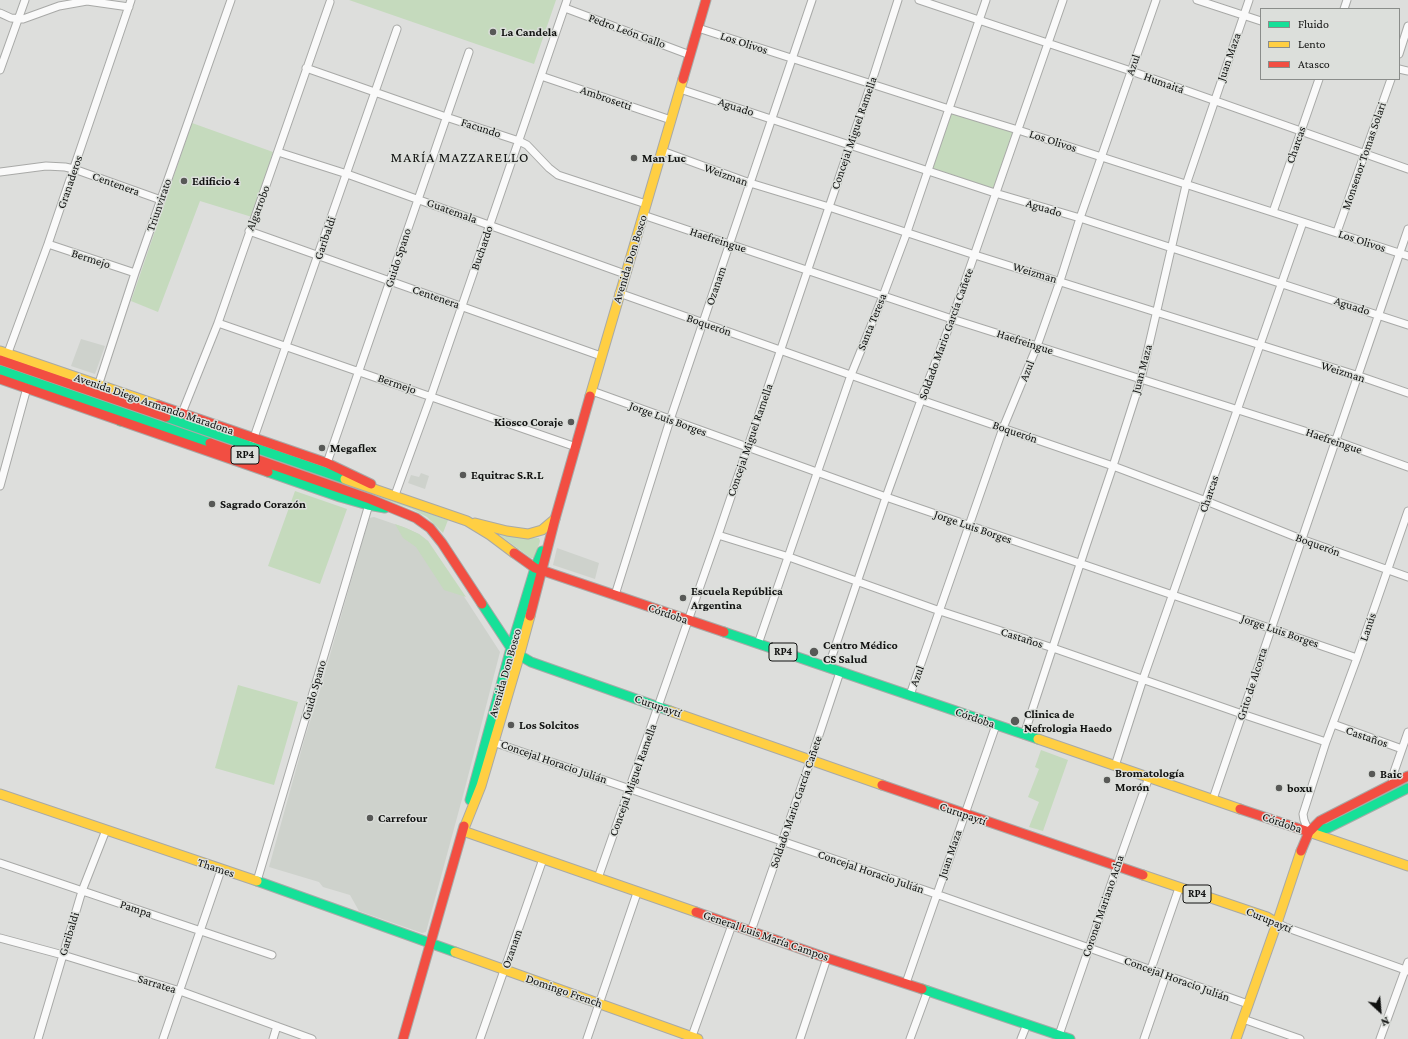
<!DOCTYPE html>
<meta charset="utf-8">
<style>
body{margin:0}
#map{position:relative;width:1408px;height:1039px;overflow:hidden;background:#dddedc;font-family:"Crimson Pro",serif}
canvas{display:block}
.legend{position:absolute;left:1260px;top:8px;width:140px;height:72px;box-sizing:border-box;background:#dcdfdb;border:1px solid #8a8d8a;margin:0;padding:5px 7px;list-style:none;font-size:12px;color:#101110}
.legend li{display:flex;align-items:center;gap:8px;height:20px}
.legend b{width:20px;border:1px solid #8a8d8a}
.north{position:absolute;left:1360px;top:991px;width:40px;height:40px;-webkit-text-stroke:3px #dcdfdb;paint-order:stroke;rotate:154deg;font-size:11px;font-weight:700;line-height:16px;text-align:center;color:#101110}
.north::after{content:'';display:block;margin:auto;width:14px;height:18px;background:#101110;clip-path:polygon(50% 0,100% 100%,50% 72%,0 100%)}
</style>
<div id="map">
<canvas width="1408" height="1039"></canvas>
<ul class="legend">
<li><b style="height:5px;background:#16e098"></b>Fluido</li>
<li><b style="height:5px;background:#ffcf43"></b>Lento</li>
<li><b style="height:5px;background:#f24e42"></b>Atasco</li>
</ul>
<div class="north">N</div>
</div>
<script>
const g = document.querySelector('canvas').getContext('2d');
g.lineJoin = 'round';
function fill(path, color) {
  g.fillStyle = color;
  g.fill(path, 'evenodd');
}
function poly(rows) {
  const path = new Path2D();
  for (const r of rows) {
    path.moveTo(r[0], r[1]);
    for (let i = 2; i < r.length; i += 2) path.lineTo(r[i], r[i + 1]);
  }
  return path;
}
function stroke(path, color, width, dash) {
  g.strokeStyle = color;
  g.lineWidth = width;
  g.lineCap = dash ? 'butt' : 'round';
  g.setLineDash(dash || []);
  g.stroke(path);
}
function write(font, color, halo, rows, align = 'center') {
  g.font = font + ' "Crimson Pro",serif';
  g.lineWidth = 3;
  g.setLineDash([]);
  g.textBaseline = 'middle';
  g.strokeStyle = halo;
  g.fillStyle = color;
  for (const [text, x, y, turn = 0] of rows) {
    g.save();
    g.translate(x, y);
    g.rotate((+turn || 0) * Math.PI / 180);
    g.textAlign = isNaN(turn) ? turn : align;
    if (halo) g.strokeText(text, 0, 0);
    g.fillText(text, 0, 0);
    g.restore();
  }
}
fill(poly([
 [81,339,105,346,95,374,71,366],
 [421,473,429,476,425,489,408,483,411,475,419,477],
 [374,517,406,528,419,534,428,541,500,652,465,788,426,932,422,933,359,911,350,895,323,887,319,882,269,867,305,737,318,697,369,518],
 [557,548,599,563,595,579,553,565]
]), '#ced2cc');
fill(poly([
 [349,0,556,0,534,64],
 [949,109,1018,130,995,193,928,171],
 [192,123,273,152,252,217,200,201,158,312,131,301],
 [103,399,448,520,443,533,427,517,412,509,102,401],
 [295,491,347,509,320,584,268,566],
 [395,524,406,528,419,534,428,541,466,597,444,590,416,547,403,538],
 [494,531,518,537,539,538,540,541,535,558,531,558],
 [238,685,298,702,274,785,215,768],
 [1041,750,1068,760,1043,831,1029,827,1039,802,1028,797,1039,769,1035,767]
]), '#c5dabd');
const street = poly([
 [919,0,1131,71,1408,169],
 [1197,0,1261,21],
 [565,8,690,55],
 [1344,9,1347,0],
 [0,13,11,18,23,19,59,6,87,1,129,7],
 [698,28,949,109,1018,130,1408,256],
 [1399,54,1408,26],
 [306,68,446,117,519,141,527,145,549,168,558,175,646,204],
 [1399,69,1408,71],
 [0,70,25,0],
 [541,76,671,120],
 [680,89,995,193,1080,218,1408,325],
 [662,151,750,183,829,207,975,255,1359,376,1408,393],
 [278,152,347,174,625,274],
 [0,172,46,166,65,167,74,169,161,200],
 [1273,212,1319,79],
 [643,215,952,319,1336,441,1408,467],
 [249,231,601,356],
 [1337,232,1391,79],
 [48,244,135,273],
 [619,293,921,400,1113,466,1206,501,1301,539,1408,577],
 [218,323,576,447],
 [6,358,48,244,131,0],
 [97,389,135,273,231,0],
 [592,391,886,497,1357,658],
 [182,413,218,323,330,2],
 [252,443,397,29],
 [327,463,469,52],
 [0,486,28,384],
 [395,495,431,396,567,0],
 [718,535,789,557,940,611,1053,648,1242,714,1326,742],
 [615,595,670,420,812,0],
 [758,644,851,375,883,296,907,232,986,0],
 [828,668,886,497,921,400,952,319,1063,0],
 [910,695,1003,428,1037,346,1060,281,1080,218,1156,0],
 [1333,724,1402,749],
 [1024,735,1086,546,1113,466,1141,379,1186,185,1249,0],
 [493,742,936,894,1248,1004],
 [1115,766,1143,679,1303,222],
 [1392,784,1394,772,1408,732],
 [1213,799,1408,229],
 [1309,832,1304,820,1303,814,1326,742,1357,658,1408,511],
 [0,863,272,955],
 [598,878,718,535,829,207,871,84,898,0],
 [257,881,370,501],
 [1277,923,1285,927,1408,971],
 [751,931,811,759,840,672],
 [0,938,63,955,180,991,312,1039],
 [1151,969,1179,888],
 [906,983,996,725],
 [1243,1019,1300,1039],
 [1059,1035,1117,867,1149,777],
 [38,1039,82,891,106,830],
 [163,1039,221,870],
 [273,1039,277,1026],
 [480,1039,543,859],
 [587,1039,637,893],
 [691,1039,732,925],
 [800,1039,827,958],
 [910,1039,928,990],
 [1021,1039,1027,1024],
 [1144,1039,1166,975],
 [1380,1039,1408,962]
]);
const fast = poly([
 [0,370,210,443],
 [166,417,345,479],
 [120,421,142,424],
 [268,472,340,497,368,505,385,508],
 [482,604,511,648,519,655,531,662,670,711],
 [724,632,1038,739],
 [470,800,511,648,535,568,542,551],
 [1309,832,1328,828,1408,788],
 [257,881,455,952],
 [922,989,1070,1039]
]);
const slow = poly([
 [0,351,158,405],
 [590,396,683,79],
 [345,479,467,521,490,535,514,553],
 [475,523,507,531,528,534,542,530,555,519],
 [670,711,882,785],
 [1038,739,1240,809],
 [0,794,257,881],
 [463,831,481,786,517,664,530,616],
 [463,831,696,912],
 [1309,832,1408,866],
 [1143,875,1267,917,1277,923,1301,851],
 [455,952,698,1039],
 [1236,1039,1277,923]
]);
const jam = poly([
 [683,79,706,0],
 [0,360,166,417],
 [0,379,268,472],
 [158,405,327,463,371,484],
 [210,443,370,499,416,518,430,528,442,543,482,604],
 [514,553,535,568,724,632],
 [530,616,555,519,590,396],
 [882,785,1143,875],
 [1240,809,1309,832],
 [1301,851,1309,832,1320,821,1408,776],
 [696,912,827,958,922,989],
 [403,1039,464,826]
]);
stroke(street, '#a8a9a7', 9);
stroke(fast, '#a8a9a7', 11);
stroke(slow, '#a8a9a7', 11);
stroke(jam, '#a8a9a7', 11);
stroke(street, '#fafafa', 7);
stroke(fast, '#16e098', 9);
stroke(slow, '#ffcf43', 9);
stroke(jam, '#f24e42', 9);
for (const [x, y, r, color] of [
 [493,32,4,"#585957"],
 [634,158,4,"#585957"],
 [184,181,4,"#585957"],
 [571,422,4,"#585957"],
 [322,448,4,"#585957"],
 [463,475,4,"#585957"],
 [212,504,4,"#585957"],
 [683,598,4,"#585957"],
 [814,652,5,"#585957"],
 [1015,721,5,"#585957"],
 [511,725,4,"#585957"],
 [1372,774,4,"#585957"],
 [1107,780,4,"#585957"],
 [1279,788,4,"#585957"],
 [370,818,4,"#585957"]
]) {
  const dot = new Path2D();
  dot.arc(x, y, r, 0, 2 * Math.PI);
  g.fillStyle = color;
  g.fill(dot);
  stroke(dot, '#dcdfdb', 1.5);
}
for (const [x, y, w] of [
 [245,455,28],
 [783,652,28],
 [1197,894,28]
]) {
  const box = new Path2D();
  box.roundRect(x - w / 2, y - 9, w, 18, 3);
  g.fillStyle = '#dcdfdb';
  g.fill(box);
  stroke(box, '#101110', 1);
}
write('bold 11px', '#101110', null, [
 ["RP4",245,455],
 ["RP4",783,652],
 ["RP4",1197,894]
]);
write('12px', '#101110', '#dcdfdb', [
 ["Pedro León Gallo",627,31,20],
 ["Los Olivos",744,43,18],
 ["Juan Maza",1229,57,-71],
 ["Azul",1133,65,-71],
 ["Humaitá",1164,83,20],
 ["Ambrosetti",606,98,19],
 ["Aguado",736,107,18],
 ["Facundo",481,128,18],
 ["Concejal Miguel Ramella",854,133,-71],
 ["Los Olivos",1053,141,18],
 ["Charcas",1296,145,-71],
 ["Monsenor Tomas Solari",1364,156,-71],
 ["Weizman",726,175,20],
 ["Granaderos",70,182,-71],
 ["Centenera",116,184,20],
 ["Triunvirato",159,205,-71],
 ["Algarrobo",258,208,-69],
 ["Aguado",1044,208,17],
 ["Guatemala",452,211,20],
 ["Garibaldi",325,238,-71],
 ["Haefreingue",718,240,18],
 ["Los Olivos",1362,241,18],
 ["Buchardo",482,248,-71],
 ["Guido Spano",398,258,-72],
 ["Bermejo",91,259,18],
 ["Avenida Don Bosco",630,259,-73],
 ["Weizman",1035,273,17],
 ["Ozanam",716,286,-71],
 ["Centenera",436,297,19],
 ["Aguado",1352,306,18],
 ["Santa Teresa",872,322,-68],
 ["Boquerón",709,325,19],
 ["Soldado Mario García Cañete",946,334,-70],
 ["Haefreingue",1025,342,18],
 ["Juan Maza",1142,369,-75],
 ["Azul",1027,371,-68],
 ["Weizman",1343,372,18],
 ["Bermejo",397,384,19],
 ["Avenida Diego Armando Maradona",154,404,19],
 ["Jorge Luis Borges",668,419,20],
 ["Boquerón",1015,432,19],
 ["Concejal Miguel Ramella",750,440,-71],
 ["Haefreingue",1334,441,19],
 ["Charcas",1209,494,-71],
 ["Jorge Luis Borges",973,527,19],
 ["Boquerón",1318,545,20],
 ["Córdoba",668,614,19],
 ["Lanús",1368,627,-71],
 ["Jorge Luis Borges",1280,631,19],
 ["Castaños",1022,638,18],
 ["Avenida Don Bosco",505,673,-74],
 ["Azul",917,676,-70],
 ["Grito de Alcorta",1252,684,-72],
 ["Guido Spano",314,690,-74],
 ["Curupaytí",658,706,19],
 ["Córdoba",975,718,19],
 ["Castaños",1367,737,19],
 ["Concejal Horacio Julián",554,762,19],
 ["Concejal Miguel Ramella",633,780,-70],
 ["Soldado Mario García Cañete",796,802,-71],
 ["Curupaytí",963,814,19],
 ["Córdoba",1282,823,19],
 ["Juan Maza",950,854,-71],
 ["Thames",216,868,18],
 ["Concejal Horacio Julián",871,872,19],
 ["Coronel Mariano Acha",1103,906,-71],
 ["Pampa",136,909,19],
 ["Curupaytí",1269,920,23],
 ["Garibaldi",69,934,-73],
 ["General Luis María Campos",766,936,19],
 ["Ozanam",512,949,-71],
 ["Concejal Horacio Julián",1177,979,20],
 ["Sarratea",157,984,17],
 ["Domingo French",564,991,19]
]);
write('bold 12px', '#101110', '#dcdfdb', [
 ["La Candela",501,32],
 ["Man Luc",642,158],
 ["Edificio 4",192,181],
 ["Kiosco Coraje",563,422,"right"],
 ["Megaflex",330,448],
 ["Equitrac S.R.L",471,475],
 ["Sagrado Corazón",220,504],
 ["Escuela República",691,591],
 ["Argentina",691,605],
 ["Centro Médico",823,645],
 ["CS Salud",823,659],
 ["Clinica de",1024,714],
 ["Nefrologia Haedo",1024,728],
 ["Los Solcitos",519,725],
 ["Bromatología",1115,773],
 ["Morón",1115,787],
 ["Baic",1380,774],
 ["boxu",1287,788],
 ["Carrefour",378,818]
], 'left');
g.letterSpacing = '1px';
write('14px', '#101110', '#dcdfdb', [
 ["MARÍA MAZZARELLO",460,158]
]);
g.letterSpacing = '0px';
</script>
